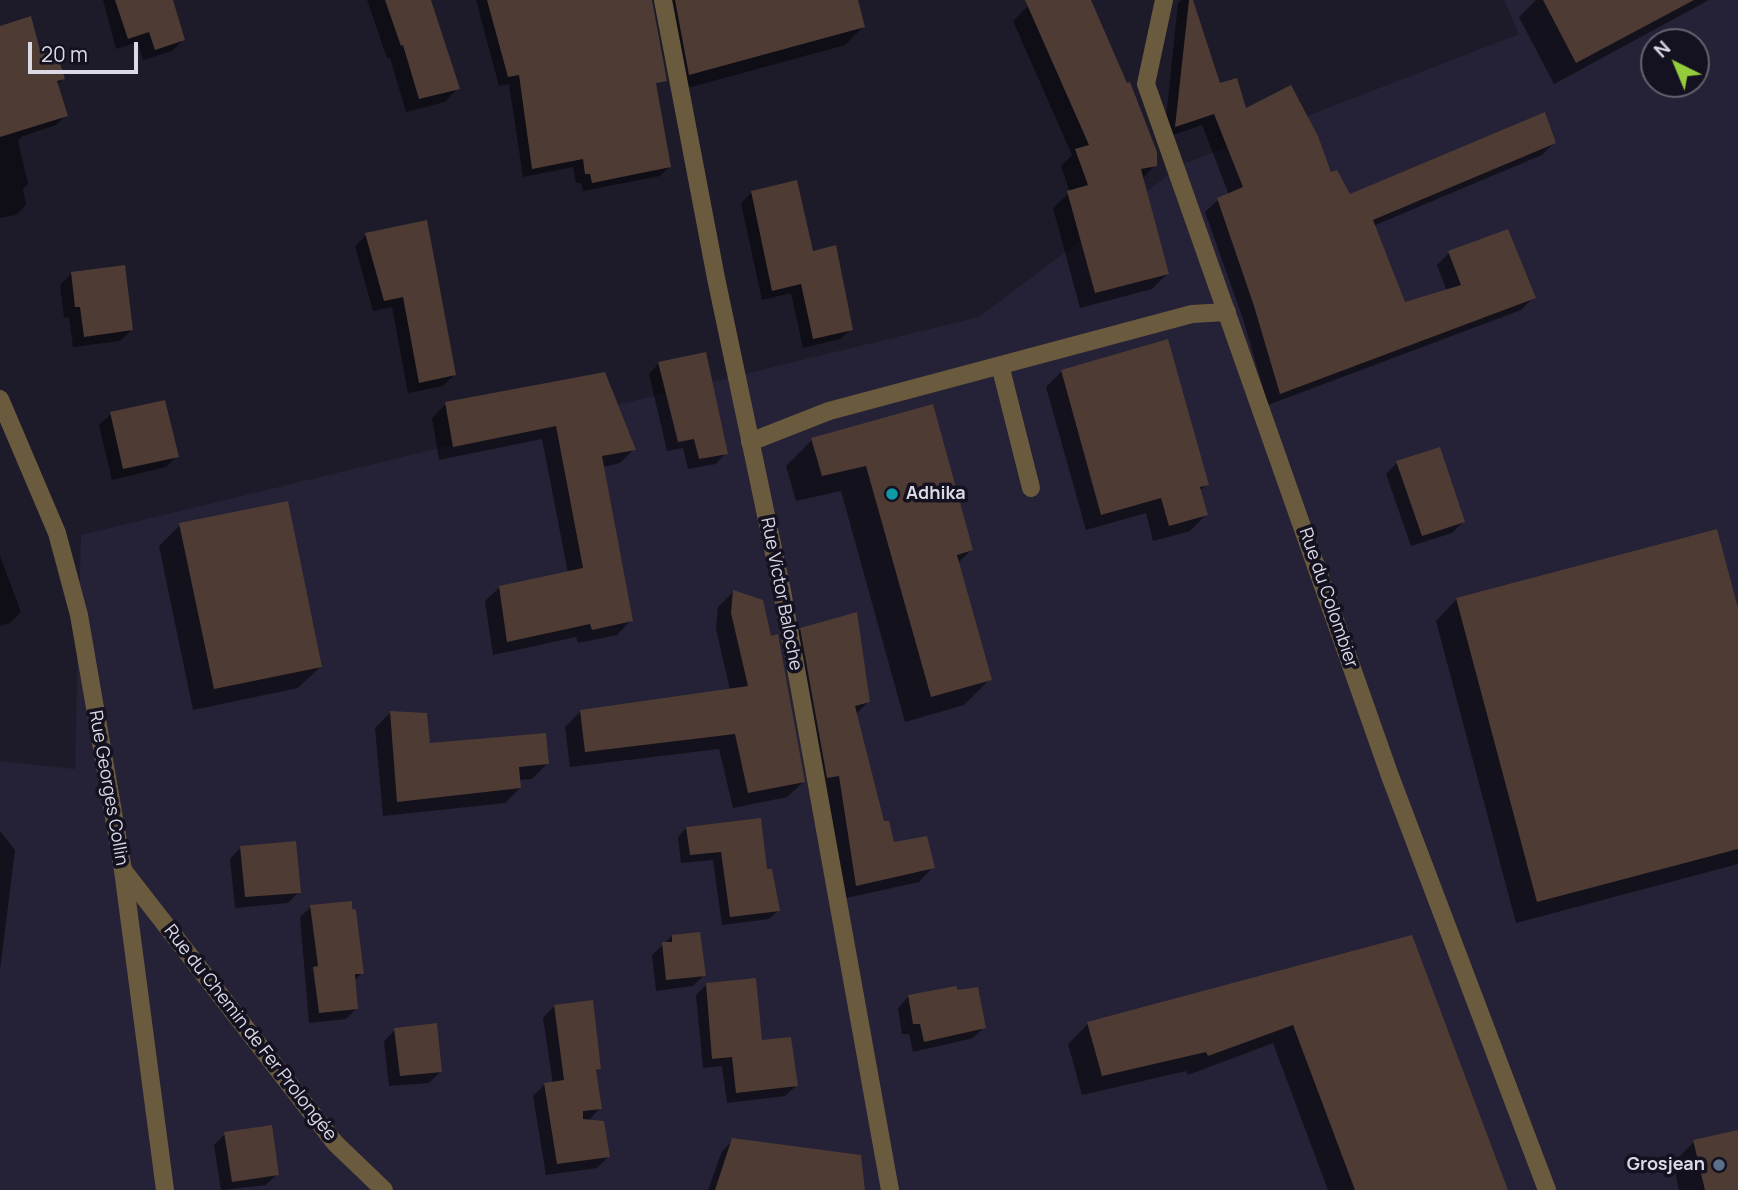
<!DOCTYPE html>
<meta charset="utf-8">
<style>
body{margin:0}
#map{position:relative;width:1738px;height:1190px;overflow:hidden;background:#1d1b2a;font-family:Manrope,sans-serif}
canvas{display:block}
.north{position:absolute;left:1640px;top:28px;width:70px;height:70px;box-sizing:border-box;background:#141220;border:2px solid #63626e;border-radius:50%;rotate:317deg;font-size:19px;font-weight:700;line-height:28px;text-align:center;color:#dad9e4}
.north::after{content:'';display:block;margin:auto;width:24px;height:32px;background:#95cc3b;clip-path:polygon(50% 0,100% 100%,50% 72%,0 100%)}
.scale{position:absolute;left:28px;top:42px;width:110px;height:32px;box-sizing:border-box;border:4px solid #dad9e4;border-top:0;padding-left:9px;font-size:21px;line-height:24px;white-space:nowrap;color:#dad9e4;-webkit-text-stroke:5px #141220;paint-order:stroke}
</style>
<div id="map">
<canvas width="1738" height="1190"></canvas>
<div class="north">N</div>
<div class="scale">20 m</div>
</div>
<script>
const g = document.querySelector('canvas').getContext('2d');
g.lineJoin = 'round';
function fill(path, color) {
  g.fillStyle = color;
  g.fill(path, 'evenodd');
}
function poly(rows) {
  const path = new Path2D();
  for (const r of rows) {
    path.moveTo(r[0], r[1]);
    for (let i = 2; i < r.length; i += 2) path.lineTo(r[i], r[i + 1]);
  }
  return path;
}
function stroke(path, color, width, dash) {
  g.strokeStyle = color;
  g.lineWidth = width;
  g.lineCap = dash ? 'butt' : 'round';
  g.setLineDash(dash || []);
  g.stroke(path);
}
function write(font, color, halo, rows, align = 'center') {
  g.font = font + ' Manrope,sans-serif';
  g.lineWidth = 7;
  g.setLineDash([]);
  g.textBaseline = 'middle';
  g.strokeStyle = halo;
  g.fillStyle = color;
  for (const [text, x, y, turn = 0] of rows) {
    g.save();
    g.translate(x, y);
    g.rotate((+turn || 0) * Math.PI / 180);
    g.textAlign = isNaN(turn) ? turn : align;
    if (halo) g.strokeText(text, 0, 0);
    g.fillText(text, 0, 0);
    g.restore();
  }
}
fill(poly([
 [1504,0,1738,0,1738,1190,0,1190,0,761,75,769,81,535,979,317,1183,164,1519,34],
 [1654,42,1696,42,1696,84,1654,84]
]), '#252136');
fill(poly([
 [103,0,171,0,183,40,172,51,143,60,138,42,116,49],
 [367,0,429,0,458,88,445,102,406,112,390,58,387,58],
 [476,0,639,0,669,167,660,176,583,191,581,183,576,183,573,167,523,177,509,84,499,86],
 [670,0,856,0,863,27,845,45,680,90],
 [1041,0,1089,0,1155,165,1142,179,1167,274,1152,289,1080,308,1053,208,1070,192,1061,166,1072,155,1013,21,1028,6],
 [1182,0,1191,0,1219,86,1245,110,1330,174,1349,196,1554,143,1542,155,1373,226,1404,304,1447,291,1437,265,1449,253,1533,298,1521,310,1268,405,1243,319,1205,212,1218,200,1229,195,1202,125,1164,138,1178,3],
 [1536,0,1709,0,1554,84,1519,17],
 [0,28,40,56,63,79,56,85,66,115,56,125,23,136,18,141,28,184,23,189,26,205,16,215,0,218],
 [752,192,812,254,851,329,840,339,803,348,791,293,762,300,741,203],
 [366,235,454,375,443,386,408,393,392,307,373,311,355,246],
 [71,274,131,330,120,341,73,347,69,317,64,318,60,285],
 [659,363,726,453,716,464,688,469,683,448,667,451,649,374],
 [1062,371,1207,484,1199,491,1206,515,1190,531,1153,541,1146,513,1086,530,1046,387],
 [604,374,634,449,620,463,603,467,631,620,617,635,578,643,576,637,493,655,485,601,500,587,568,573,542,439,439,460,432,418,446,404],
 [932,407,971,550,958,563,990,679,964,705,905,722,841,491,796,501,786,466,812,440],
 [111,414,177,456,166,467,112,480,99,425],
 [1397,463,1463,522,1452,533,1411,546,1386,474],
 [180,525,320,667,298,688,193,710,159,546],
 [0,556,21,612,10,623,0,626],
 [733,592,803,782,787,797,733,808,719,749,570,767,565,727,580,712,730,690,716,629,718,607],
 [1457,599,1738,615,1738,864,1516,923,1436,621],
 [801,629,869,701,855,715,882,823,892,845,933,867,919,882,842,899,787,644],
 [390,713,428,745,547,764,532,779,519,780,520,788,505,803,383,816,375,728],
 [686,828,765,871,778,911,769,919,722,925,713,860,681,863,678,837],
 [0,831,15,850,0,971],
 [241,847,299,892,288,903,235,908,230,859],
 [311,907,362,973,354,981,357,1008,346,1019,309,1023,300,917],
 [672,936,704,975,693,986,656,991,652,955],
 [1411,937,1506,1190,1328,1190,1273,1043,1188,1075,1186,1071,1082,1095,1068,1044,1088,1024],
 [706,985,796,1086,785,1096,727,1103,722,1066,703,1068,696,995],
 [909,996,984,1027,973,1038,913,1052,909,1034,902,1034,898,1008],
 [554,1006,599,1068,595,1073,600,1108,588,1121,608,1157,597,1168,546,1175,533,1096,544,1085,553,1084,543,1018],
 [395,1030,440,1072,429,1083,389,1086,384,1041],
 [1738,1131,1738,1190,1679,1190,1673,1163,1694,1142],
 [225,1134,277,1174,266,1185,221,1190,214,1145],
 [733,1140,863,1190,708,1190,722,1151]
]), '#0007');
fill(poly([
 [115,0,173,0,185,40,155,50,149,32,128,39],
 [385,0,431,0,460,89,419,99,403,45,401,46],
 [487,0,652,0,667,81,656,83,671,167,592,183,590,174,585,174,583,159,532,169,519,75,508,77],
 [675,0,858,0,865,27,689,75],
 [1025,0,1091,0,1127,83,1130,82,1157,152,1157,166,1141,169,1169,274,1095,293,1067,191,1088,185,1075,149,1089,145],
 [1189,0,1193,0,1220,83,1237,78,1246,108,1291,85,1318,136,1331,172,1337,170,1350,194,1545,112,1556,143,1373,220,1405,302,1461,285,1448,251,1508,229,1536,298,1280,394,1254,306,1217,198,1243,187,1214,114,1175,127],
 [1543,0,1694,0,1576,63],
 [31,16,41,54,56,50,65,79,57,81,68,116,0,137,0,26],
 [797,180,813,251,836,245,853,330,813,339,801,284,772,291,751,191],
 [427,220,456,375,419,383,403,297,384,301,365,233],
 [125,265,133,330,84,337,80,307,75,307,71,272],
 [1168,339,1209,485,1200,487,1208,515,1169,526,1161,498,1101,515,1061,370],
 [706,352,728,454,699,459,694,439,678,442,658,362],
 [605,372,636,450,602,456,633,621,592,630,590,624,507,642,499,586,583,568,556,426,453,447,445,402],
 [165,400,179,457,123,469,110,412],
 [933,404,973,550,957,555,992,680,931,697,866,466,822,476,811,438],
 [1440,447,1465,522,1422,536,1396,461],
 [288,501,322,667,214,689,179,523],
 [1717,529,1738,608,1738,849,1537,902,1456,598],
 [733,590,763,600,771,636,778,634,805,782,748,793,735,734,585,752,580,710,748,686,731,613],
 [857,612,870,702,855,706,884,821,889,821,894,842,927,836,935,868,856,886,839,776,827,778,800,628],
 [390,711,427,713,430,743,546,733,549,764,519,767,521,788,397,802],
 [761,818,767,869,772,869,780,911,730,917,721,852,690,855,686,827],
 [296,841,301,893,245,897,240,846],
 [352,901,352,909,356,910,364,974,355,974,358,1009,319,1013,313,967,318,966,310,905],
 [700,932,706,976,666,980,662,942,672,942,672,935],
 [1412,935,1508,1190,1355,1190,1293,1025,1208,1056,1206,1052,1102,1076,1087,1022],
 [756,978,762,1040,791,1037,798,1086,736,1093,732,1057,712,1059,706,983],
 [956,986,958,990,978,987,986,1028,924,1042,920,1024,913,1024,908,995],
 [593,1000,601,1069,596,1070,602,1109,583,1111,583,1119,604,1121,610,1157,557,1164,544,1083,564,1080,554,1005],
 [437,1023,442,1072,400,1076,394,1028],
 [272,1125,279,1175,232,1182,224,1132],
 [1738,1130,1738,1190,1705,1190,1693,1140],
 [732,1138,861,1155,865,1190,715,1190]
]), '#4e3b33');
stroke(poly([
 [1000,365,1031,488],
 [750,442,829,411,1192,314,1227,312]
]), '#6b5b3e', 18);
stroke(poly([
 [1164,0,1146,84,1390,776,1547,1190],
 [123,870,335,1143,384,1190]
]), '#6b5b3e', 18);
stroke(poly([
 [663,0,716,278,782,591,890,1190],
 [0,399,57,533,79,615,123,870,165,1190]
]), '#6b5b3e', 18);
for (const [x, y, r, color] of [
 [892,494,7,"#0f9aa8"],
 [1719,1165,7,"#5c6f8a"]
]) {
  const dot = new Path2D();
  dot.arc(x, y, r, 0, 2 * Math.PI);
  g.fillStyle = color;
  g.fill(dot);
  stroke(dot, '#141220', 2.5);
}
write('bold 18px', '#dad9e4', '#141220', [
 ["Adhika",906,494],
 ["Grosjean",1705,1165,"right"]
], 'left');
write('18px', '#dad9e4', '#141220', [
 ["Rue Victor Baloche",781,594,79],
 ["Rue du Colombier",1328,598,71],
 ["Rue Georges Collin",108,788,80],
 ["Rue du Chemin de Fer Prolongée",250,1033,52]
]);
</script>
